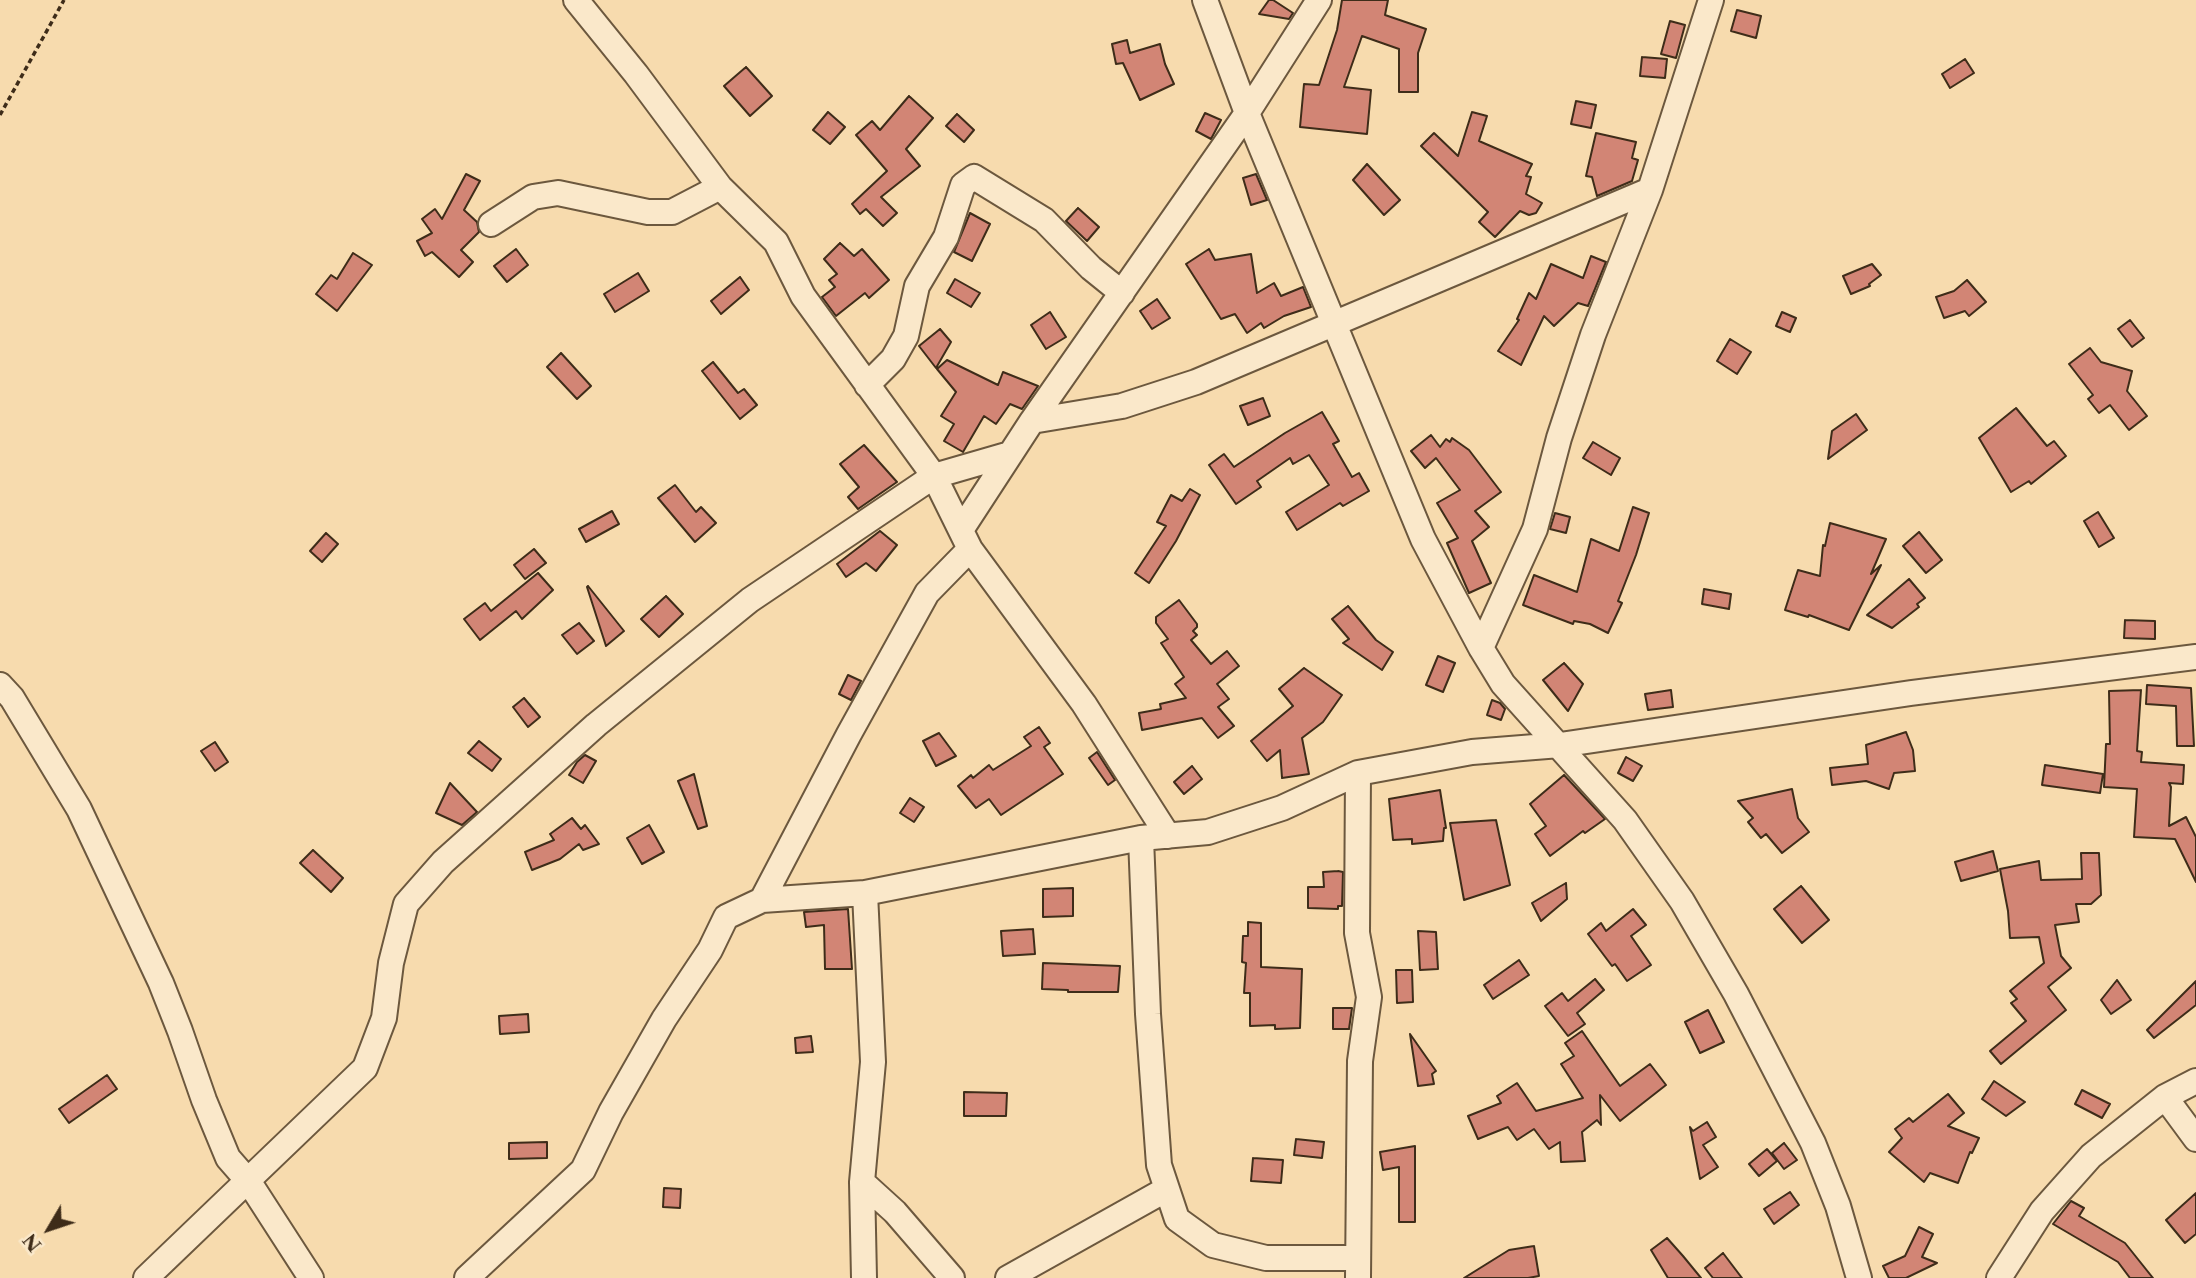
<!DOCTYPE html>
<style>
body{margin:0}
#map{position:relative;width:2196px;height:1278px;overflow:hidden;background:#f7dbae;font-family:"Libre Caslon Text",serif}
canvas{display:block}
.north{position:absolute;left:14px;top:1194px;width:70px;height:70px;-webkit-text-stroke:5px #fae8ca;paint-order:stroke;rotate:231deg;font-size:19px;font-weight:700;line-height:28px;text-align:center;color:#3e2c19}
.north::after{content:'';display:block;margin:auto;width:24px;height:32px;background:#3e2c19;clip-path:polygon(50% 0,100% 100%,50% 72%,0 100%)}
</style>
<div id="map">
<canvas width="2196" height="1278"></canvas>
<div class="north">N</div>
</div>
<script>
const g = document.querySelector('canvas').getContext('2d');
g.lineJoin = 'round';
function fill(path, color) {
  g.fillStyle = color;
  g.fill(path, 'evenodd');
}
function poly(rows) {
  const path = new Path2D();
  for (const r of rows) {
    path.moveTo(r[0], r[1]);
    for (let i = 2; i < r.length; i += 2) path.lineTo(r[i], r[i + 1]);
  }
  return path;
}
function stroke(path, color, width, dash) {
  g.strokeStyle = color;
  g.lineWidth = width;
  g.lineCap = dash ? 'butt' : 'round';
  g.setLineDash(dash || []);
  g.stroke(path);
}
const building = poly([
 [1269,0,1273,0,1293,13,1289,19,1259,14,1269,0],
 [1342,0,1388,0,1385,15,1426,29,1418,53,1418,92,1399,92,1399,49,1362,36,1344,87,1371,90,1367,134,1300,127,1304,84,1319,85,1337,30,1342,0],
 [1737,10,1761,16,1756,38,1731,31,1737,10],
 [1670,21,1685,25,1676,58,1661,54,1670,21],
 [1127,40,1130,53,1160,44,1165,64,1174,84,1140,100,1123,63,1116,64,1112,44,1127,40],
 [1642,57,1667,59,1665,78,1640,76,1642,57],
 [1965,59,1974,73,1950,88,1942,74,1965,59],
 [746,67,772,96,750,116,724,86,746,67],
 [909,96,933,118,906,149,920,166,881,197,897,213,883,226,866,209,860,214,852,204,887,171,856,135,872,121,880,130,909,96],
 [1576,101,1596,105,1591,128,1571,124,1576,101],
 [828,112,845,127,830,144,813,130,828,112],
 [1472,112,1487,116,1479,141,1532,164,1526,176,1531,177,1526,194,1542,203,1536,213,1529,215,1520,211,1495,237,1479,222,1488,212,1421,146,1434,133,1458,156,1472,112],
 [1205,113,1221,120,1211,139,1196,131,1205,113],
 [957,114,974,130,964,142,946,126,957,114],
 [1596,133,1636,142,1632,158,1638,160,1632,181,1597,196,1592,177,1586,176,1596,133],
 [1367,164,1400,200,1384,215,1353,180,1367,164],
 [466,174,480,181,464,210,477,222,479,232,461,250,473,262,459,277,432,252,425,256,417,241,432,233,422,219,435,209,442,219,466,174],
 [1256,174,1267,200,1251,205,1243,178,1256,174],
 [1078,208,1099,227,1087,241,1066,221,1078,208],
 [970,213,990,224,972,261,954,252,970,213],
 [840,243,854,256,862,249,889,280,869,298,865,293,836,316,822,297,835,287,829,280,837,274,824,259,840,243],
 [516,249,528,265,507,282,494,266,516,249],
 [1209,249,1215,260,1251,254,1257,293,1274,283,1281,296,1303,287,1311,307,1284,316,1264,328,1261,323,1247,333,1235,314,1221,319,1186,264,1209,249],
 [353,253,372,265,337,311,316,294,331,275,337,279,353,253],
 [1591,256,1606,262,1588,306,1578,303,1554,326,1544,316,1521,365,1498,351,1519,320,1517,319,1529,293,1536,299,1551,264,1583,278,1591,256],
 [1872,264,1881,275,1869,284,1870,286,1851,294,1843,276,1872,264],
 [638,273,649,291,615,312,604,294,638,273],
 [740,277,749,290,721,314,711,301,740,277],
 [955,279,980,293,971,307,947,293,955,279],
 [1967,280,1986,302,1969,316,1965,311,1944,318,1936,297,1954,291,1967,280],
 [1157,299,1170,318,1152,329,1140,311,1157,299],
 [1050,312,1066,337,1046,349,1031,325,1050,312],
 [1782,312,1796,318,1790,332,1776,326,1782,312],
 [2130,320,2144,338,2132,347,2118,329,2130,320],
 [940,329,951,342,936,368,919,346,940,329],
 [1730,339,1751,352,1737,374,1717,361,1730,339],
 [2090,348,2101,362,2132,371,2127,391,2147,416,2129,430,2110,405,2099,413,2088,399,2093,395,2069,364,2090,348],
 [561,353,591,386,577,399,547,367,561,353],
 [947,360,998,385,1003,372,1038,386,1022,409,1010,404,996,424,984,416,963,452,944,441,954,424,941,416,956,392,937,369,947,360],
 [713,362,738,393,744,389,757,405,740,419,702,371,713,362],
 [1263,398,1270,416,1248,425,1240,406,1263,398],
 [2016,408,2047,446,2054,441,2066,456,2031,484,2029,481,2011,492,1979,438,2016,408],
 [1322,412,1339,441,1333,444,1352,477,1359,473,1369,491,1343,506,1340,503,1297,530,1286,512,1329,485,1309,455,1293,464,1290,458,1257,481,1261,487,1236,504,1209,465,1224,454,1234,467,1285,433,1322,412],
 [1856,414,1867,430,1828,459,1832,431,1856,414],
 [1431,435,1440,447,1446,439,1450,442,1452,438,1469,450,1501,492,1475,511,1489,527,1472,541,1491,583,1469,593,1447,543,1458,538,1437,503,1460,490,1436,458,1425,468,1411,451,1431,435],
 [1593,442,1620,458,1611,475,1583,458,1593,442],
 [864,445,897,482,858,509,848,497,859,487,840,464,864,445],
 [675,485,696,512,701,507,716,523,695,542,658,498,675,485],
 [1190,489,1200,495,1176,541,1149,583,1135,573,1166,526,1157,522,1171,495,1182,501,1190,489],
 [1633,507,1649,513,1636,555,1618,601,1622,603,1608,633,1590,624,1574,621,1573,624,1523,605,1534,575,1577,592,1591,539,1619,551,1633,507],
 [612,511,619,524,586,542,579,529,612,511],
 [2098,512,2114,538,2099,547,2084,521,2098,512],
 [1555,513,1570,517,1566,533,1550,529,1555,513],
 [1830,523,1886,539,1871,574,1881,565,1849,630,1809,615,1808,617,1785,610,1798,570,1820,576,1823,545,1825,546,1830,523],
 [880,531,897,545,876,571,866,563,846,577,837,564,880,531],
 [1919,532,1942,560,1926,573,1903,546,1919,532],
 [326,533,338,544,322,562,310,551,326,533],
 [534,549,546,563,525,579,514,565,534,549],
 [538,573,553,590,522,619,516,611,480,640,464,619,485,603,491,611,538,573],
 [1909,579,1925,598,1917,604,1919,607,1892,628,1867,615,1909,579],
 [588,586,624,631,606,646,587,587,588,586],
 [1704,589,1731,594,1729,609,1702,604,1704,589],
 [666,596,683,614,659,637,641,619,666,596],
 [1179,600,1197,624,1197,627,1193,631,1197,635,1191,640,1211,664,1227,651,1239,666,1217,684,1229,699,1218,707,1234,726,1218,738,1202,718,1142,730,1139,713,1161,709,1160,704,1186,698,1175,684,1184,677,1161,643,1168,639,1156,623,1156,617,1179,600],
 [1348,606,1376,640,1393,652,1382,670,1343,643,1349,639,1332,619,1348,606],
 [2125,620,2155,621,2155,639,2124,638,2125,620],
 [579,623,594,641,577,654,562,635,579,623],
 [1438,656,1455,663,1443,692,1426,685,1438,656],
 [1564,663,1583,684,1568,711,1543,680,1564,663],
 [1304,668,1342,695,1323,722,1302,738,1309,774,1282,778,1280,750,1267,761,1251,741,1293,706,1279,689,1304,668],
 [848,675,861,681,851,700,839,694,848,675],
 [2147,685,2191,688,2194,746,2177,746,2176,706,2146,704,2147,685],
 [1671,690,1673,707,1648,710,1645,694,1671,690],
 [2141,690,2137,751,2142,752,2141,762,2184,765,2183,784,2169,783,2171,787,2169,826,2186,817,2196,837,2196,882,2175,839,2134,837,2137,789,2104,787,2106,744,2110,744,2109,691,2141,690],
 [524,698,540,717,528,727,513,707,524,698],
 [1492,700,1500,703,1505,709,1501,720,1487,715,1492,700],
 [1039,727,1050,743,1044,747,1063,774,1001,815,989,799,976,808,958,786,971,775,973,778,989,765,993,770,1031,746,1024,737,1039,727],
 [1906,732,1913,750,1915,771,1894,773,1889,789,1866,781,1832,785,1830,768,1868,764,1866,745,1906,732],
 [939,733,956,756,936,766,923,741,939,733],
 [479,741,501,759,492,771,468,753,479,741],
 [215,742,228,762,215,771,201,751,215,742],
 [1097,752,1115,780,1108,785,1089,758,1097,752],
 [585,755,596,761,583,783,569,775,577,762,585,755],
 [1626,757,1642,766,1633,781,1618,773,1626,757],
 [2045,765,2103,774,2100,793,2042,785,2045,765],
 [1192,766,1202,779,1184,794,1174,782,1192,766],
 [694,774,707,826,698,829,678,781,694,774],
 [1564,775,1605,819,1585,833,1583,831,1550,856,1535,834,1546,826,1530,804,1564,775],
 [450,783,477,812,462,825,436,813,450,783],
 [1792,789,1798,818,1809,832,1782,853,1766,834,1761,838,1748,822,1753,818,1738,801,1792,789],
 [1440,790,1446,828,1444,828,1443,841,1412,844,1412,839,1393,840,1389,799,1440,790],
 [910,798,924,807,914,822,900,813,910,798],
 [572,818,581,829,585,825,599,844,583,850,579,844,560,859,532,870,525,852,554,840,550,834,572,818],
 [1496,820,1510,885,1464,900,1450,823,1496,820],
 [649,825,664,852,642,864,627,838,649,825],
 [313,850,343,878,331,892,300,863,313,850],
 [1993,851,1998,871,1961,881,1955,862,1993,851],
 [2081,853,2099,853,2101,895,2091,904,2076,904,2079,922,2055,925,2061,956,2071,968,2048,987,2066,1010,2001,1064,1990,1051,2026,1021,2011,1003,2017,999,2010,991,2044,963,2039,937,2010,938,2008,911,2000,869,2039,861,2041,880,2082,879,2081,853],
 [1338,871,1343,872,1342,906,1338,906,1338,909,1308,908,1308,887,1324,887,1323,872,1338,871],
 [1566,883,1567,899,1541,921,1532,903,1566,883],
 [1801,886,1829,920,1802,943,1774,909,1801,886],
 [1073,888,1073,916,1043,917,1043,889,1073,888],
 [848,909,852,969,825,969,824,925,806,927,804,912,848,909],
 [1633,909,1646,925,1631,936,1651,965,1627,981,1615,964,1612,966,1588,934,1601,923,1606,931,1633,909],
 [1248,922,1261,923,1261,967,1302,969,1300,1028,1275,1029,1275,1025,1250,1026,1250,993,1244,993,1246,963,1242,962,1243,936,1248,936,1248,922],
 [1033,929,1035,954,1003,956,1001,931,1033,929],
 [1418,931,1436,932,1438,969,1420,970,1418,931],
 [1519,960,1529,975,1493,999,1484,985,1519,960],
 [1043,963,1120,966,1118,992,1068,992,1068,990,1042,989,1043,963],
 [1396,970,1412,970,1413,1002,1397,1003,1396,970],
 [1595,979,1604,990,1577,1013,1585,1024,1568,1036,1545,1006,1562,993,1568,1001,1595,979],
 [2117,980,2131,1000,2111,1014,2101,1000,2117,980],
 [2196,981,2196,1005,2154,1038,2147,1030,2196,981],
 [1333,1008,1352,1008,1349,1029,1333,1029,1333,1008],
 [1708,1010,1724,1042,1700,1053,1685,1022,1708,1010],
 [528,1014,529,1032,500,1034,499,1016,528,1014],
 [1582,1031,1620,1086,1650,1064,1666,1085,1620,1121,1600,1095,1601,1125,1597,1120,1582,1132,1585,1161,1561,1162,1560,1142,1549,1149,1534,1129,1517,1140,1508,1127,1478,1139,1468,1116,1501,1103,1497,1096,1517,1083,1536,1111,1583,1098,1561,1064,1574,1056,1565,1043,1582,1031],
 [1410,1034,1436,1071,1432,1074,1434,1084,1418,1086,1410,1034],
 [811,1036,813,1052,796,1053,795,1038,811,1036],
 [107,1075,117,1089,69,1123,59,1109,107,1075],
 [1994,1081,2025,1102,2006,1116,1982,1099,1994,1081],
 [2082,1090,2110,1104,2102,1118,2075,1104,2082,1090],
 [964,1092,1007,1093,1006,1116,964,1116,964,1092],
 [1948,1094,1964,1113,1948,1126,1979,1138,1972,1153,1970,1152,1958,1183,1930,1173,1924,1182,1889,1152,1902,1138,1895,1129,1909,1118,1913,1122,1948,1094],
 [1707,1122,1716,1137,1703,1145,1718,1167,1700,1179,1690,1127,1693,1131,1707,1122],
 [1296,1139,1324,1142,1322,1158,1294,1155,1296,1139],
 [547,1142,547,1158,509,1159,509,1143,547,1142],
 [1784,1143,1797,1160,1784,1169,1772,1153,1784,1143],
 [1415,1146,1415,1222,1399,1222,1399,1167,1383,1170,1380,1152,1415,1146],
 [1767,1149,1777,1161,1759,1176,1749,1164,1767,1149],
 [1253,1158,1283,1160,1281,1183,1251,1181,1253,1158],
 [664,1188,681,1189,680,1208,663,1207,664,1188],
 [1790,1192,1799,1205,1774,1224,1764,1209,1790,1192],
 [2196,1193,2196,1234,2185,1243,2166,1220,2196,1193],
 [2071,1201,2084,1208,2079,1216,2125,1243,2153,1278,2130,1278,2118,1262,2053,1224,2071,1201],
 [1919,1227,1933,1234,1922,1257,1937,1263,1906,1278,1889,1278,1883,1266,1905,1256,1919,1227],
 [1667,1238,1683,1256,1701,1278,1668,1278,1651,1250,1667,1238],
 [1534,1246,1539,1276,1528,1278,1464,1278,1509,1250,1534,1246],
 [1723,1253,1742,1278,1713,1278,1705,1268,1723,1253]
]);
fill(building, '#d28575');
stroke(building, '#3e2c19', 2);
const street = poly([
 [576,0,636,74,720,187,776,242,803,296,934,476,970,549,1084,704,1168,836],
 [1205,0,1247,113,1423,539,1481,648,1503,684,1625,820,1682,901,1736,994,1813,1143,1838,1206,1859,1278],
 [491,224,533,197,558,193,648,212,672,212,720,187],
 [867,385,893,359,906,336,917,286,946,237,963,185,974,177,1044,220,1091,268,1122,293],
 [1032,421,1122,406,1196,382,1650,190],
 [961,530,1032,421,1247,113,1319,0],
 [1481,648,1535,529,1559,438,1593,335,1650,190,1711,0],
 [0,685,12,698,79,809,161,983,180,1031,204,1100,228,1158,249,1182,311,1278],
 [1358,773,1357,933,1369,997,1360,1061,1358,1278],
 [1141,838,1148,1014,1159,1165,1177,1219,1213,1245,1266,1258,1357,1258],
 [865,893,873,1062,862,1182,895,1212,952,1278],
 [762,900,849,734,927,593,970,549],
 [2165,1097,2196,1139],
 [862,1182,864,1278],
 [146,1278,365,1068,384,1018,391,963,406,904,443,862,596,725,750,600,934,476,1010,454],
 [467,1278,583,1170,611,1112,664,1019,710,950,726,917,762,900,865,893,1141,838,1208,832,1282,808,1358,773,1472,752,1560,745,1911,693,2196,657],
 [1008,1278,1167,1189],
 [1999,1278,2042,1211,2091,1156,2165,1097,2196,1081]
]);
stroke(street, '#6c583e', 28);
stroke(poly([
 [0,115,64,0]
]), '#3e2c19', 3.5, [5, 3.5]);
stroke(street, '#fae8ca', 24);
</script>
